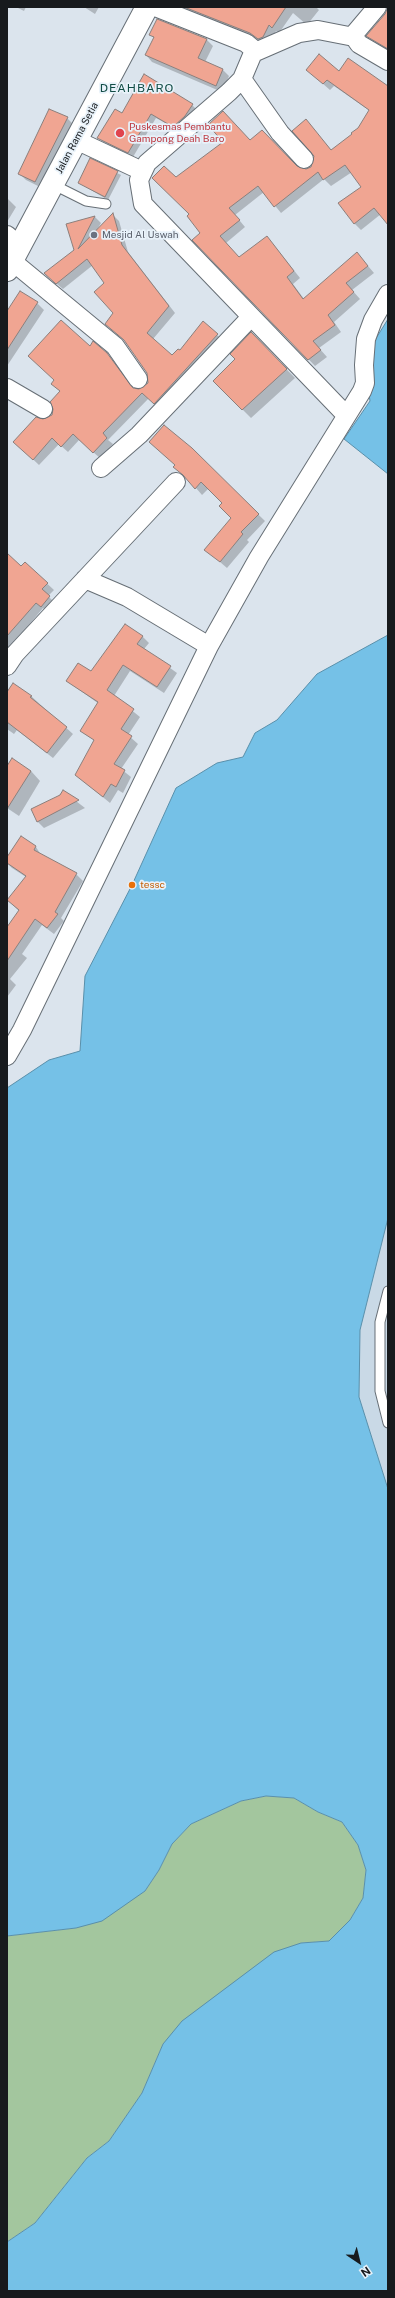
<!DOCTYPE html>
<style>
body{margin:0}
#map{position:relative;width:395px;height:2298px;overflow:hidden;background:#dbe4ed;font-family:"Public Sans",sans-serif}
canvas{display:block}
.frame{position:absolute;inset:0;border:8px solid #171a1d;pointer-events:none}
.north{position:absolute;left:339px;top:2242px;width:40px;height:40px;-webkit-text-stroke:3px #e8f2fa;paint-order:stroke;rotate:145deg;font-size:11px;font-weight:700;line-height:16px;text-align:center;color:#171a1d}
.north::after{content:'';display:block;margin:auto;width:14px;height:18px;background:#171a1d;clip-path:polygon(50% 0,100% 100%,50% 72%,0 100%)}
</style>
<div id="map">
<canvas width="395" height="2298"></canvas>
<div class="frame"></div>
<div class="north">N</div>
</div>
<script>
const g = document.querySelector('canvas').getContext('2d');
g.lineJoin = 'round';
function fill(path, color) {
  g.fillStyle = color;
  g.fill(path, 'evenodd');
}
function poly(rows) {
  const path = new Path2D();
  for (const r of rows) {
    path.moveTo(r[0], r[1]);
    for (let i = 2; i < r.length; i += 2) path.lineTo(r[i], r[i + 1]);
  }
  return path;
}
function stroke(path, color, width, dash) {
  g.strokeStyle = color;
  g.lineWidth = width;
  g.lineCap = dash ? 'butt' : 'round';
  g.setLineDash(dash || []);
  g.stroke(path);
}
function write(font, color, halo, rows, align = 'center') {
  g.font = font + ' "Public Sans",sans-serif';
  g.lineWidth = 3.5;
  g.setLineDash([]);
  g.textBaseline = 'middle';
  g.strokeStyle = halo;
  g.fillStyle = color;
  for (const [text, x, y, turn = 0] of rows) {
    g.save();
    g.translate(x, y);
    g.rotate((+turn || 0) * Math.PI / 180);
    g.textAlign = isNaN(turn) ? turn : align;
    if (halo) g.strokeText(text, 0, 0);
    g.fillText(text, 0, 0);
    g.restore();
  }
}
fill(poly([
 [388,1218,388,1489,359,1397,360,1330]
]), '#c9d9e6');
fill(poly([
 [266,1796,294,1798,318,1812,342,1822,358,1845,366,1870,363,1898,350,1920,329,1941,301,1943,163,2044,142,2093,109,2141,87,2158,35,2223,7,2242,7,1936,76,1928,145,1891,159,1870,172,1844,191,1824,241,1801]
]), '#a3c69e');
const water = poly([
 [388,319,388,474,344,439,370,401,365,366,375,340,388,319],
 [388,635,388,1218,360,1330,359,1397,388,1489,388,2291,7,2291,7,2242,35,2223,87,2158,109,2141,142,2093,163,2044,182,2021,274,1952,301,1943,329,1941,350,1920,363,1898,366,1870,358,1845,342,1822,318,1812,294,1798,266,1796,241,1801,191,1824,172,1844,159,1870,145,1891,102,1921,76,1928,7,1936,7,1088,49,1060,80,1051,85,976,132,885,176,788,217,763,243,757,255,733,277,720,317,674,388,635]
]);
fill(water, '#75c1e7');
stroke(water, '#598faa', 1);
fill(poly([
 [16,7,26,7,24,11],
 [84,7,99,7,95,14],
 [175,7,316,7,319,10,307,25,293,13,279,33,276,31,269,44,265,45,258,40],
 [388,10,388,51,368,36],
 [150,34,207,40,213,46,205,62,222,69,229,76,222,92,152,62,146,55,155,39],
 [339,72,388,88,388,223,381,214,361,230,354,223,363,187,352,172,331,186,324,179,281,213,264,192,235,215,245,227,226,243,239,258,273,244,300,278,293,284,304,299,363,260,374,273,352,290,360,299,334,322,341,332,319,348,327,357,315,366,194,240,202,233,190,214,176,179,251,141,297,167,306,170,312,168,315,156,306,121,332,151,354,134,370,111,334,86,330,90,314,76],
 [192,105,196,109,178,130,156,118,133,157,103,142,99,138,122,114],
 [67,118,74,125,42,188,26,180,20,174],
 [91,160,121,175,108,200,79,183],
 [7,198,16,207,7,222],
 [113,215,119,221,128,252,175,313,153,339,172,357,180,352,203,323,224,341,161,410,149,398,108,440,113,444,100,458,79,440,68,452,59,444,39,465,21,448,43,421,53,415,61,392,52,384,90,348,107,354,135,390,140,390,149,384,148,373,126,342,113,330,114,313,106,283,93,265,63,289,45,274,75,250,68,225,95,217,101,223,97,230],
 [37,303,44,310,7,366,7,313],
 [251,333,295,378,251,418,214,381,237,359],
 [191,449,265,521,247,540,249,542,227,568,206,550,232,518,223,503,209,488,202,495,196,488],
 [25,563,54,590,48,596,56,604,48,613,43,608,7,651,7,564,21,567],
 [142,636,149,643,144,649,177,673,164,693,130,671,114,696,140,717,128,735,138,744,121,769,131,777,123,793,118,790,110,803,76,775,95,741,81,731,99,704,67,681,92,672],
 [31,696,73,734,53,758,17,730,14,734,7,729,7,697],
 [12,760,31,771,40,781,19,816,7,808,7,767],
 [63,791,85,808,44,828,37,821],
 [24,840,36,847,41,855,76,874,83,881,61,918,64,921,54,934,42,925,22,954,27,958,10,979,16,985,7,997,7,929,19,911,8,900,26,877,12,868,7,863,7,859]
]), '#0003');
const building = poly([
 [184,7,286,7,272,28,269,25,263,37,258,39,250,33,184,7],
 [388,7,388,49,366,36,385,14,388,7],
 [157,19,207,39,198,58,223,69,216,86,145,55,154,37,149,35,157,19],
 [319,54,339,71,348,58,388,86,388,225,374,208,354,224,338,203,361,187,345,165,323,180,318,172,274,207,258,186,229,208,240,220,220,236,239,257,267,236,294,271,287,277,303,299,357,252,368,266,346,283,354,292,328,315,335,325,313,341,321,350,308,360,192,240,200,233,187,216,189,214,152,178,164,166,176,177,223,142,208,125,223,111,250,140,262,130,297,166,306,169,311,167,314,156,292,131,306,119,331,150,352,134,351,133,358,128,369,110,327,80,323,84,306,70,319,54],
 [144,74,193,104,185,116,173,127,151,114,128,153,97,138,115,109,122,113,144,74],
 [49,109,68,117,35,182,18,174,49,109],
 [90,158,118,171,105,197,78,183,90,158],
 [113,213,122,245,169,306,147,333,172,355,178,349,180,350,203,321,218,334,154,404,142,393,103,433,107,438,93,453,73,434,61,447,52,438,33,460,13,442,36,417,43,419,52,415,53,409,50,402,60,391,51,384,54,380,28,356,61,320,90,346,93,341,107,353,133,388,139,389,148,383,147,373,124,340,105,324,113,313,94,292,104,283,87,259,56,284,44,273,74,250,66,224,95,216,78,249,113,213],
 [20,291,38,302,7,350,7,311,20,291],
 [251,332,287,369,242,410,213,381,235,359,230,354,251,332],
 [164,425,192,448,259,514,241,532,243,534,220,562,204,550,231,518,219,506,222,503,201,482,195,489,183,475,173,467,175,465,149,442,164,425],
 [7,553,21,566,25,562,48,583,42,589,50,596,41,607,36,603,7,636,7,553],
 [125,624,143,636,137,644,171,666,157,687,123,665,107,690,134,709,121,729,132,736,114,764,125,770,116,787,111,784,103,797,75,775,94,740,80,731,98,702,66,681,78,663,91,671,125,624],
 [13,683,32,696,30,697,67,727,47,753,7,722,7,692,13,683],
 [12,758,31,771,7,809,7,766,12,758],
 [63,790,79,800,37,822,31,809,60,795,63,790],
 [21,836,36,846,34,850,77,873,55,912,58,914,47,928,35,919,7,961,7,927,19,910,7,900,26,876,7,863,7,857,21,836]
]);
fill(building, '#f0a592');
stroke(building, '#8b7f7c', 1);
const lane = poly([
 [52,184,86,201,106,204],
 [388,1291,380,1322,380,1391,388,1423]
]);
const street = poly([
 [155,7,246,43,252,48,253,53,242,79,229,92,147,163,139,180,143,204,346,415],
 [354,37,355,33,377,7],
 [253,53,299,33,318,30,354,37,359,44,388,61],
 [242,79,280,133,304,159],
 [76,140,142,171],
 [7,235,20,246],
 [12,261,115,346,138,379],
 [7,388,43,409],
 [101,468,139,435,251,317],
 [85,579,127,597,209,646],
 [7,666,15,654,176,482],
 [7,1056,22,1030,209,646,259,557,362,391,365,383,364,365,366,339,373,320,388,294]
]);
const secondary = poly([
 [7,270,147,7]
]);
stroke(lane, '#676f76', 11);
stroke(street, '#676f76', 20);
stroke(secondary, '#676f76', 24);
stroke(lane, '#fff', 9);
stroke(street, '#fff', 18);
stroke(secondary, '#fff', 22);
for (const [x, y, r, color] of [
 [120,133,5,"#e0444e"],
 [94,235,4,"#6b7280"],
 [132,885,4,"#e8710a"]
]) {
  const dot = new Path2D();
  dot.arc(x, y, r, 0, 2 * Math.PI);
  g.fillStyle = color;
  g.fill(dot);
  stroke(dot, '#e8f2fa', 1.5);
}
write('10px', '#be3a42', '#e8f2fa', [
 ["Puskesmas Pembantu",129,127],
 ["Gampong Deah Baro",129,139]
], 'left');
write('10px', '#171a1d', '#e8f2fa', [
 ["Jalan Rama Setia",77,138,-62]
]);
write('10px', '#5b616d', '#e8f2fa', [
 ["Mesjid Al Uswah",102,235]
], 'left');
write('10px', '#c56008', '#e8f2fa', [
 ["tessc",140,885]
], 'left');
g.letterSpacing = '1px';
write('12px', '#124d46', '#e8f2fa', [
 ["DEAHBARO",137,88]
]);
g.letterSpacing = '0px';
</script>
